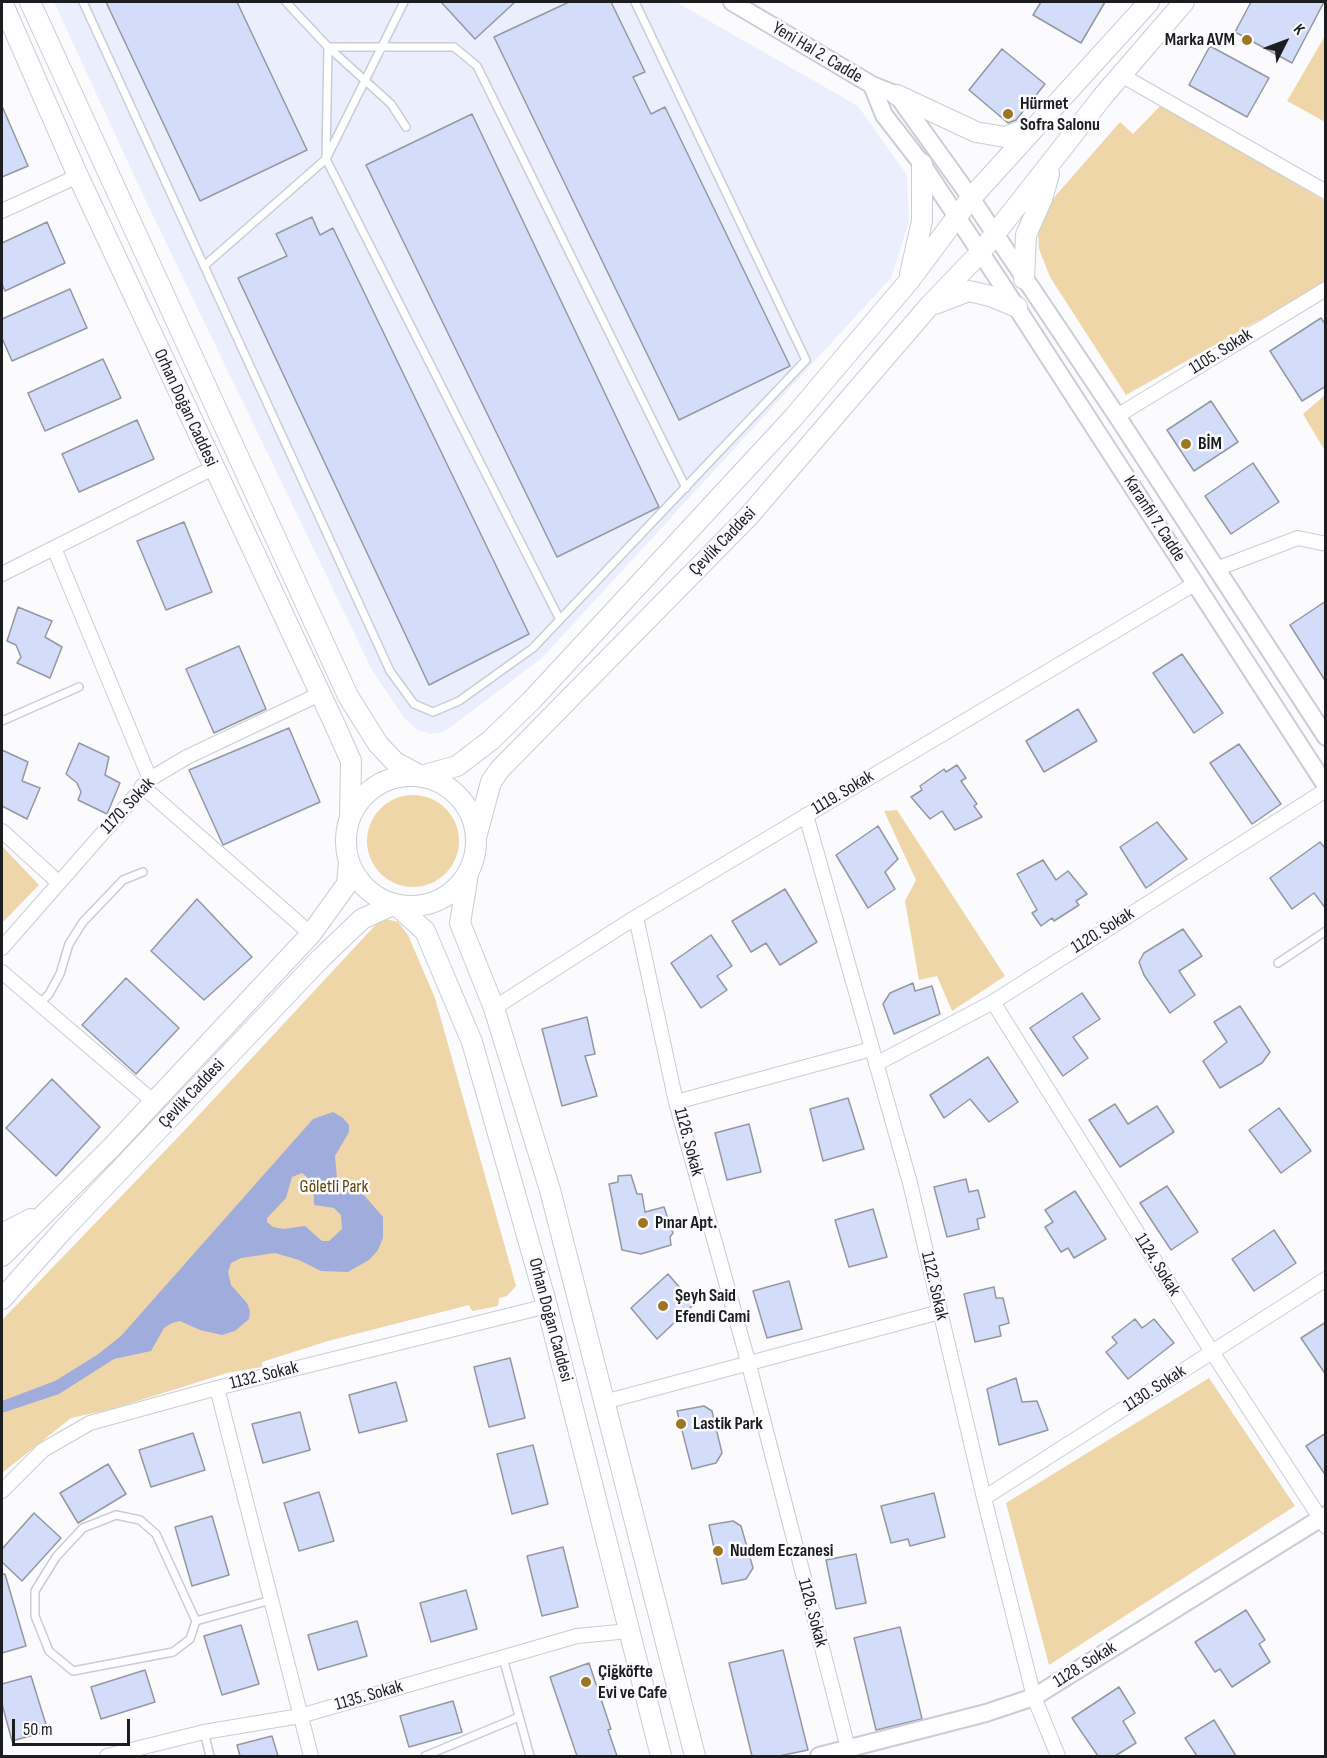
<!DOCTYPE html>
<meta charset="utf-8">
<style>
body{margin:0}
#map{position:relative;width:1327px;height:1758px;overflow:hidden;background:#fbfbfd;font-family:"Sofia Sans Condensed",sans-serif}
canvas{display:block}
.frame{position:absolute;inset:0;border:3px solid #1c1d21;pointer-events:none}
.north{position:absolute;left:1255px;top:12px;width:60px;height:60px;-webkit-text-stroke:4px #fbfbfd;paint-order:stroke;rotate:48deg;font-size:16px;font-weight:700;line-height:24px;text-align:center;color:#1c1d21}
.north::after{content:'';display:block;margin:auto;width:21px;height:27px;background:#1c1d21;clip-path:polygon(50% 0,100% 100%,50% 72%,0 100%)}
.scale{position:absolute;left:12px;top:1719px;width:118px;height:27px;box-sizing:border-box;border:3px solid #1c1d21;border-top:0;padding-left:8px;font-size:18px;line-height:21px;white-space:nowrap;color:#1c1d21;-webkit-text-stroke:4px #fbfbfd;paint-order:stroke}
</style>
<div id="map">
<canvas width="1327" height="1758"></canvas>
<div class="frame"></div>
<div class="north">K</div>
<div class="scale">50 m</div>
</div>
<script>
const g = document.querySelector('canvas').getContext('2d');
g.lineJoin = 'round';
function fill(path, color) {
  g.fillStyle = color;
  g.fill(path, 'evenodd');
}
function poly(rows) {
  const path = new Path2D();
  for (const r of rows) {
    if (r.length === 3) {
      path.moveTo(r[0] + r[2], r[1]);
      path.arc(r[0], r[1], r[2], 0, 2 * Math.PI);
      continue;
    }
    path.moveTo(r[0], r[1]);
    for (let i = 2; i < r.length; i += 2) path.lineTo(r[i], r[i + 1]);
  }
  return path;
}
function stroke(path, color, width, dash) {
  g.strokeStyle = color;
  g.lineWidth = width;
  g.lineCap = dash ? 'butt' : 'round';
  g.setLineDash(dash || []);
  g.stroke(path);
}
function write(font, color, halo, rows, align = 'center') {
  g.font = font + ' "Sofia Sans Condensed",sans-serif';
  g.lineWidth = 5;
  g.setLineDash([]);
  g.textBaseline = 'middle';
  g.strokeStyle = halo;
  g.fillStyle = color;
  for (const [text, x, y, turn = 0] of rows) {
    g.save();
    g.translate(x, y);
    g.rotate((+turn || 0) * Math.PI / 180);
    g.textAlign = isNaN(turn) ? turn : align;
    if (halo) g.strokeText(text, 0, 0);
    g.fillText(text, 0, 0);
    g.restore();
  }
}
fill(poly([
 [54,2,676,2,858,106,907,175,909,222,891,278,542,658,444,732,430,734,418,730,405,719,372,670,143,195]
]), '#ebeffd');
fill(poly([
 [1325,36,1326,122,1325,122,1287,101],
 [1161,105,1325,201,1325,283,1126,395,1050,277,1039,249,1037,217,1120,122,1133,134],
 [1325,395,1325,451,1303,414],
 [413,841,46],
 [897,810,1005,976,952,1011,937,976,919,980,905,901,916,880,884,811],
 [2,846,39,885,2,923,2,845],
 [382,918,398,922,408,935,435,998,516,1286,507,1296,499,1298,498,1306,472,1311,469,1305,328,1341,262,1362,262,1367,227,1373,112,1409,71,1418,2,1473,2,1320,183,1132],
 [1209,1378,1295,1506,1049,1665,1006,1503]
]), '#efd6a9');
fill(poly([
 [333,1112,343,1118,349,1125,349,1132,335,1156,337,1178,349,1189,363,1194,383,1217,383,1238,378,1250,369,1260,348,1272,321,1271,299,1260,275,1253,241,1258,231,1263,228,1272,231,1285,247,1303,250,1311,249,1319,235,1331,222,1335,200,1330,180,1321,172,1323,164,1328,151,1351,114,1359,59,1394,2,1413,2,1401,55,1381,97,1355,121,1336,313,1119],
 [302,1173,313,1182,314,1205,334,1208,341,1215,342,1229,329,1241,322,1241,305,1226,283,1229,273,1227,267,1222,267,1218,286,1198,292,1177]
]), '#a0acdb');
const building = poly([
 [106,2,237,2,307,150,200,201,106,2],
 [441,2,515,2,475,39,441,2],
 [569,2,611,2,645,72,633,77,651,114,665,107,790,366,679,420,494,37,569,2],
 [1041,2,1105,2,1081,43,1033,15,1041,2],
 [1251,2,1324,2,1292,63,1235,32,1251,2],
 [1210,46,1269,78,1247,117,1189,85,1210,46],
 [1002,49,1045,84,1016,120,1008,123,969,90,1002,49],
 [2,106,28,166,2,177,2,106],
 [472,114,659,507,557,557,366,165,472,114],
 [312,217,320,235,333,228,529,634,429,685,238,278,287,256,276,234,312,217],
 [47,222,65,263,5,291,2,284,2,243,47,222],
 [70,289,87,328,12,361,2,338,2,319,70,289],
 [1321,318,1326,325,1326,386,1302,401,1270,351,1321,318],
 [103,359,121,398,45,431,28,393,103,359],
 [1211,401,1238,442,1194,471,1167,430,1211,401],
 [137,420,154,459,79,492,62,454,137,420],
 [1253,463,1279,502,1231,534,1205,496,1253,463],
 [184,522,212,592,166,610,137,541,184,522],
 [1326,601,1326,682,1290,625,1326,601],
 [18,607,52,621,45,637,62,647,50,678,17,663,21,657,16,645,7,641,18,607],
 [239,646,266,709,214,733,186,669,239,646],
 [1182,654,1223,713,1194,733,1153,673,1182,654],
 [1078,709,1097,741,1044,772,1026,741,1078,709],
 [289,728,320,802,223,845,189,770,289,728],
 [79,743,109,757,105,775,120,783,107,814,78,800,81,792,77,783,66,774,79,743],
 [1239,744,1281,804,1252,824,1210,763,1239,744],
 [2,750,28,762,22,781,40,788,27,819,2,806,2,750],
 [957,765,966,778,961,781,977,804,974,806,982,817,955,830,942,811,930,819,911,797,922,790,920,786,944,769,946,772,957,765],
 [1157,822,1187,859,1146,888,1120,847,1157,822],
 [878,826,898,859,885,872,895,889,868,908,836,855,878,826],
 [1320,842,1326,849,1326,909,1314,893,1292,909,1270,878,1320,842],
 [1043,860,1056,880,1068,871,1087,894,1076,901,1079,905,1054,921,1052,918,1041,926,1032,913,1037,910,1017,874,1043,860],
 [785,889,817,942,780,965,766,943,751,952,732,921,785,889],
 [197,899,252,957,204,1000,151,951,197,899],
 [1183,929,1202,956,1179,971,1195,995,1170,1013,1144,975,1139,962,1144,953,1183,929],
 [711,935,732,966,717,976,727,990,701,1008,671,963,711,935],
 [126,978,179,1028,136,1074,82,1025,126,978],
 [913,983,915,991,932,986,940,1014,894,1034,883,1004,890,993,913,983],
 [1082,993,1100,1019,1073,1037,1088,1058,1063,1076,1030,1028,1082,993],
 [1240,1006,1270,1052,1262,1063,1220,1088,1203,1061,1227,1042,1214,1022,1240,1006],
 [587,1017,595,1054,585,1056,597,1096,562,1106,542,1029,587,1017],
 [988,1057,1018,1102,989,1122,970,1099,944,1118,930,1095,988,1057],
 [52,1079,100,1127,56,1176,6,1128,52,1079],
 [848,1098,864,1149,823,1161,810,1109,848,1098],
 [1115,1104,1128,1124,1157,1106,1174,1132,1120,1167,1089,1120,1115,1104],
 [1279,1108,1311,1151,1281,1173,1249,1130,1279,1108],
 [749,1124,761,1172,727,1180,715,1133,749,1124],
 [631,1175,637,1194,642,1194,645,1212,664,1207,673,1233,670,1237,671,1245,641,1254,622,1250,609,1184,618,1182,618,1176,631,1175],
 [966,1179,969,1192,978,1190,985,1217,977,1219,979,1229,947,1237,934,1187,966,1179],
 [1167,1186,1198,1232,1171,1250,1140,1203,1167,1186],
 [1075,1191,1106,1239,1074,1258,1068,1248,1061,1252,1045,1227,1053,1222,1045,1210,1075,1191],
 [873,1209,887,1257,849,1267,835,1220,873,1209],
 [1274,1230,1296,1263,1254,1291,1232,1259,1274,1230],
 [668,1274,694,1304,657,1339,631,1308,668,1274],
 [789,1281,802,1329,767,1338,753,1291,789,1281],
 [994,1287,996,1298,1003,1298,1009,1323,999,1326,1001,1336,975,1342,964,1294,994,1287],
 [1135,1319,1142,1328,1154,1319,1174,1343,1128,1379,1106,1352,1117,1343,1112,1337,1135,1319],
 [1326,1322,1326,1375,1301,1338,1326,1322],
 [510,1358,525,1418,489,1427,474,1367,510,1358],
 [1016,1378,1022,1402,1037,1401,1048,1430,999,1445,987,1389,1016,1378],
 [396,1382,407,1421,359,1433,349,1395,396,1382],
 [704,1406,712,1411,722,1453,716,1463,692,1469,677,1411,704,1406],
 [300,1412,310,1450,263,1463,252,1424,300,1412],
 [193,1433,205,1470,151,1487,139,1450,193,1433],
 [1326,1433,1326,1476,1306,1446,1326,1433],
 [533,1445,548,1504,512,1514,497,1454,533,1445],
 [108,1464,126,1494,78,1523,60,1493,108,1464],
 [319,1492,334,1541,299,1551,284,1503,319,1492],
 [934,1493,945,1537,910,1546,908,1539,891,1543,881,1506,934,1493],
 [34,1513,61,1538,22,1581,2,1562,2,1549,34,1513],
 [212,1516,229,1575,192,1586,175,1527,212,1516],
 [733,1521,741,1526,753,1568,746,1579,722,1584,709,1525,733,1521],
 [563,1547,578,1607,542,1616,527,1556,563,1547],
 [856,1554,866,1603,836,1609,826,1560,856,1554],
 [2,1574,5,1574,26,1646,2,1653,2,1574],
 [466,1590,477,1629,431,1642,420,1603,466,1590],
 [1246,1610,1265,1640,1259,1644,1270,1662,1232,1687,1220,1669,1215,1672,1195,1642,1246,1610],
 [357,1621,367,1656,318,1670,308,1635,357,1621],
 [241,1625,259,1684,222,1695,204,1636,241,1625],
 [900,1627,922,1719,876,1730,854,1638,900,1627],
 [783,1650,808,1750,779,1756,752,1756,729,1663,783,1650],
 [589,1663,611,1729,608,1730,617,1756,577,1756,550,1677,589,1663],
 [145,1670,155,1702,101,1719,91,1687,145,1670],
 [31,1676,48,1731,12,1741,2,1704,2,1684,31,1676],
 [1119,1687,1135,1713,1123,1721,1136,1743,1115,1756,1098,1756,1072,1718,1119,1687],
 [453,1701,462,1732,409,1747,400,1716,453,1701],
 [1214,1720,1236,1756,1197,1756,1185,1738,1214,1720],
 [272,1736,278,1756,240,1756,237,1745,272,1736]
]);
fill(building, '#d3dcf9');
stroke(building, '#9598a1', 1.5);
const service = poly([
 [83,2,390,671,414,704,433,712,459,701,533,648,806,360,635,2],
 [286,2,328,47,391,104,406,127],
 [328,47,454,47,477,66,686,488],
 [328,47,326,159,559,618],
 [204,266,326,159,404,2],
 [2,721,79,687],
 [1278,963,1326,931],
 [39,1004,49,994,60,974,69,944,83,922,123,880,143,872],
 [116,1515,140,1520,156,1534,196,1621,190,1639,173,1652,73,1671,49,1651,35,1616,35,1591,56,1557,83,1528,116,1515],
 [196,1621,271,1600],
 [503,1658,530,1756],
 [204,1732,210,1756],
 [425,1756,519,1717]
]);
const minor = poly([
 [1121,75,1326,192],
 [2,211,78,176],
 [1117,416,1326,289],
 [54,548,150,779],
 [1216,569,1298,538,1326,544],
 [2,574,213,468],
 [142,786,311,934],
 [806,815,910,1183,984,1498,1034,1697,1058,1756],
 [2,831,58,882],
 [636,917,676,1102,749,1365,850,1756],
 [2,948,150,779,187,757,322,693],
 [2,972,154,1102],
 [993,1002,1212,1352,1326,1527],
 [494,1008,636,917,1196,583],
 [876,1064,993,1002,1326,790],
 [676,1102,872,1049],
 [217,1388,311,1756],
 [604,1402,940,1312],
 [2,1491,43,1450,90,1423,217,1388,547,1306],
 [984,1498,1326,1279],
 [107,1756,204,1732,300,1716,577,1636,629,1631]
]);
const tertiary = poly([
 [732,2,872,85,897,95,971,198,1117,416,1326,737],
 [872,85,884,115,922,164,1002,285,1326,786],
 [819,1756,986,1713,1034,1697,1326,1515]
]);
const secondary = poly([
 [2,2,78,176,335,725,351,761,350,817],
 [30,2,348,696,378,744,395,762,421,776,457,766,491,740,532,700,793,418,909,281,971,198,1149,2],
 [897,95,976,132,1005,137,1033,127],
 [910,274,922,221,922,164],
 [1024,279,1026,235,1042,199,1049,174],
 [935,304,969,291,990,296,1017,307],
 [411,841,65],
 [477,834,491,782,500,769,748,517,930,305,980,253,1103,96,1184,2],
 [468,874,460,923,494,1008,550,1190,695,1756],
 [2,1234,31,1219],
 [2,1256,111,1148,311,934,347,884,349,861],
 [2,1299,63,1230,321,958,362,919,395,904,425,931,472,1042,547,1306,661,1756]
]);
stroke(service, '#caccd6', 10);
stroke(minor, '#caccd6', 16);
stroke(tertiary, '#caccd6', 20);
stroke(secondary, '#caccd6', 22);
stroke(service, '#fff', 7);
stroke(minor, '#fff', 14);
stroke(tertiary, '#fff', 16);
stroke(secondary, '#fff', 20);
for (const [x, y, r, color] of [
 [1247,40,6,"#9d7623"],
 [1008,114,6,"#9d7623"],
 [1186,444,6,"#9d7623"],
 [643,1223,6,"#9d7623"],
 [663,1306,6,"#9d7623"],
 [681,1424,6,"#9d7623"],
 [718,1551,6,"#9d7623"],
 [586,1682,6,"#9d7623"]
]) {
  const dot = new Path2D();
  dot.arc(x, y, r, 0, 2 * Math.PI);
  g.fillStyle = color;
  g.fill(dot);
  stroke(dot, '#fbfbfd', 2);
}
write('bold 18px', '#1c1d21', '#fbfbfd', [
 ["Marka AVM",1235,40,"right"],
 ["Hürmet",1020,104],
 ["Sofra Salonu",1020,125],
 ["BİM",1198,444],
 ["Pınar Apt.",655,1223],
 ["Şeyh Said",675,1296],
 ["Efendi Cami",675,1317],
 ["Lastik Park",693,1424],
 ["Nudem Eczanesi",730,1551],
 ["Çiğköfte",598,1672],
 ["Evi ve Cafe",598,1693]
], 'left');
write('18px', '#1c1d21', '#fbfbfd', [
 ["Yeni Hal 2. Cadde",817,53,31],
 ["1105. Sokak",1221,352,-32],
 ["Orhan Doğan Caddesi",185,408,65],
 ["Karanfil 7. Cadde",1154,519,57],
 ["Çevlik Caddesi",723,542,-46],
 ["1119. Sokak",843,793,-31],
 ["1170. Sokak",128,806,-47],
 ["1120. Sokak",1103,931,-32],
 ["Çevlik Caddesi",192,1094,-47],
 ["1126. Sokak",688,1142,75],
 ["1124. Sokak",1157,1265,58],
 ["1122. Sokak",934,1286,77],
 ["Orhan Doğan Caddesi",550,1320,75],
 ["1132. Sokak",264,1376,-14],
 ["1130. Sokak",1155,1389,-33],
 ["1126. Sokak",812,1613,75],
 ["1128. Sokak",1085,1665,-32],
 ["1135. Sokak",369,1696,-16]
]);
write('18px', '#5f450a', '#fbfbfd', [
 ["Göletli Park",334,1187]
]);
</script>
